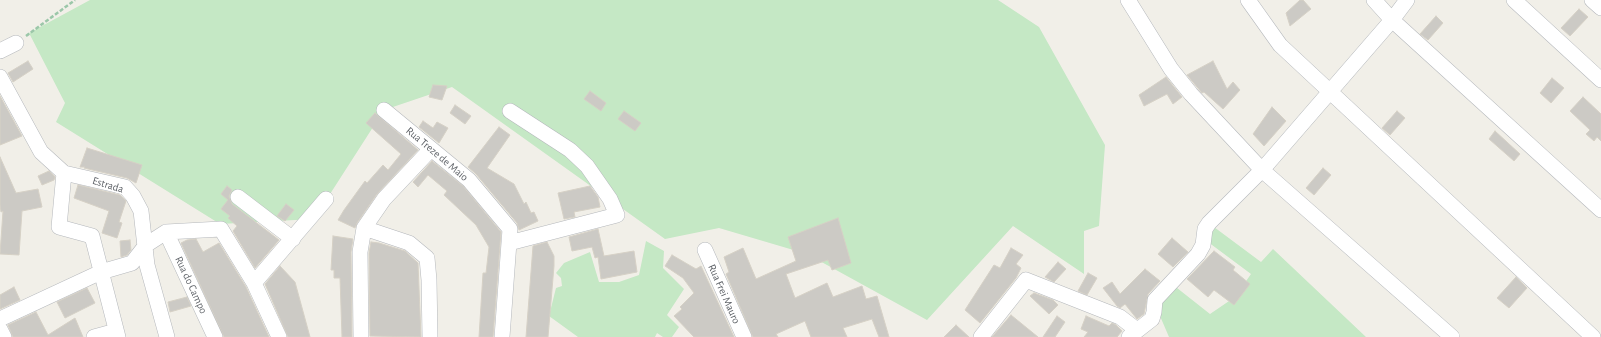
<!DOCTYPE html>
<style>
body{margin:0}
canvas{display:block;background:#f1efe8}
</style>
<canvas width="1601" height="337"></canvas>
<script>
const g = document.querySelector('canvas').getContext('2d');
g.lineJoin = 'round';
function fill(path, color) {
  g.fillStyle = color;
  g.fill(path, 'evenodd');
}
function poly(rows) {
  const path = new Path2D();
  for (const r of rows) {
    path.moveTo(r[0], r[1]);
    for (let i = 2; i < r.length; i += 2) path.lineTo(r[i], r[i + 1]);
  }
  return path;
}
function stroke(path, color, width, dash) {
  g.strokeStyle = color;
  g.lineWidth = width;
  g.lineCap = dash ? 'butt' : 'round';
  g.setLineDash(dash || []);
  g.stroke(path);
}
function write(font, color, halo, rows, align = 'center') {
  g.font = font + ' "Alegreya Sans",sans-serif';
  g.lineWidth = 3;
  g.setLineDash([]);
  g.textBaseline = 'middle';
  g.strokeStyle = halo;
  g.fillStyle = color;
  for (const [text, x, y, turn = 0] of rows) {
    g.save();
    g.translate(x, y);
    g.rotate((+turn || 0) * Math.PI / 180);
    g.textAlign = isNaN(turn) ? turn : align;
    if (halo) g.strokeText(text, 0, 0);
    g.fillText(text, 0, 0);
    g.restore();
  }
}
fill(poly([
 [90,0,998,0,1039,27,1105,145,1099,226,1084,231,1084,274,1013,226,927,320,807,254,719,228,665,239,452,87,384,110,314,219,220,224,56,122,65,103,29,33],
 [1214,227,1261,262,1273,249,1366,337,1169,337,1154,302,1172,284,1210,314,1235,297,1251,274,1204,239],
 [646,241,664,251,663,268,684,289,667,315,679,327,672,337,663,337,657,333,655,337,578,337,549,316,556,288,562,286,561,278,556,273,564,263,590,252,599,282,619,282,639,275]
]), '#c5e8c5');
const building = poly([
 [1300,0,1303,0,1311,9,1290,26,1286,13,1300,0],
 [1579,9,1588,17,1570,36,1561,28,1579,9],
 [1436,16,1443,23,1428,40,1420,34,1436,16],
 [28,61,33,69,13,82,8,73,28,61],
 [1213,61,1227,89,1233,82,1240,90,1223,109,1204,92,1202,93,1187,75,1213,61],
 [1166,77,1182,97,1173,104,1167,94,1144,106,1139,95,1166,77],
 [1552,78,1564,88,1551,103,1540,93,1552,78],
 [433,85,447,86,442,100,429,97,433,85],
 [590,91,606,103,601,111,584,99,590,91],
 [0,96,22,136,0,145,0,96],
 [1583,97,1601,114,1601,141,1597,137,1594,141,1586,134,1590,130,1570,111,1583,97],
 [455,105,471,116,465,124,450,113,455,105],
 [1272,107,1286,121,1264,146,1253,134,1272,107],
 [624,111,641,123,635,131,618,119,624,111],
 [1397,111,1405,118,1390,135,1382,128,1397,111],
 [375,113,418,150,377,194,357,223,355,228,338,220,344,210,365,181,367,183,383,165,388,170,401,154,366,123,375,113],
 [423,121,433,128,437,122,448,128,439,143,419,127,423,121],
 [499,127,510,135,487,168,514,184,524,204,526,202,531,213,534,212,538,221,519,230,517,223,476,174,468,167,499,127],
 [1495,131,1520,154,1514,161,1489,139,1495,131],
 [87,148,142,165,136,183,127,178,84,168,85,167,80,167,87,148],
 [0,157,16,193,38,189,42,207,22,211,19,255,0,254,3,211,1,212,0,205,0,157],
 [432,161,463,186,501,232,493,337,479,337,483,273,486,273,489,247,476,225,444,195,447,191,428,175,418,187,413,182,432,161],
 [1323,168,1331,175,1314,195,1306,188,1323,168],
 [49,171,55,177,54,180,42,185,38,176,49,171],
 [78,185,120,195,126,201,119,222,122,223,117,238,102,233,109,211,74,198,78,185],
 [227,186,232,190,229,196,232,204,279,240,255,268,233,231,237,226,228,218,230,216,221,209,228,200,221,194,227,186],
 [590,186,598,197,600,207,574,212,575,217,564,219,558,193,590,186],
 [286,204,294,210,285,221,277,216,286,204],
 [838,218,851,263,832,270,828,260,786,274,795,298,827,283,833,297,862,286,866,299,877,296,889,337,879,337,872,319,843,328,847,337,811,337,805,321,776,334,778,337,753,337,726,274,729,272,724,257,743,248,756,279,796,261,788,237,838,218],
 [598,229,604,256,634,251,637,272,601,279,598,257,595,258,592,247,572,251,569,237,598,229],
 [333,236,353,239,351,252,352,337,342,337,340,278,334,278,334,270,331,270,333,236],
 [1172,238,1188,252,1173,267,1158,254,1172,238],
 [196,239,203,252,219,243,246,287,269,337,224,337,181,243,187,240,196,239],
 [130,240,131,250,127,255,121,257,120,241,130,240],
 [371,242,379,243,405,251,418,263,421,337,370,336,369,253,371,242],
 [547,242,554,256,554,266,548,337,526,337,533,246,547,242],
 [1011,248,1023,255,1016,264,1021,268,1016,278,980,323,965,310,994,265,1000,268,1011,248],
 [1214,251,1235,267,1233,270,1250,284,1234,305,1214,290,1208,297,1187,279,1214,251],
 [672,255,696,269,701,266,734,337,694,337,674,316,682,309,680,307,694,293,683,278,665,266,672,255],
 [1058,262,1066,269,1054,282,1045,277,1058,262],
 [280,266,295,282,310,337,288,337,265,284,280,266],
 [1145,269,1160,281,1148,294,1144,314,1137,319,1125,304,1120,308,1117,306,1103,288,1112,282,1120,294,1145,269],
 [1088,273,1097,278,1087,295,1078,291,1088,273],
 [1516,277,1527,288,1509,308,1497,298,1516,277],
 [14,287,20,300,0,309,0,295,14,287],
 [87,288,95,303,65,318,57,302,87,288],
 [1034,293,1053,300,1058,305,1049,314,1030,296,1034,293],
 [187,297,191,306,170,312,168,302,187,297],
 [36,312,48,335,75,318,83,337,13,337,8,325,36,312],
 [1011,315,1038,337,992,337,1011,315],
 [1057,316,1065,322,1055,337,1043,337,1057,316],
 [1086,316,1109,326,1112,323,1116,325,1122,331,1117,337,1084,337,1088,332,1081,329,1086,316],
 [956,325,969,337,944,337,956,325]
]);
fill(building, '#cccac5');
stroke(building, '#d6d1c6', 1);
const minor = poly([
 [1128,0,1171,69,1191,94,1262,170,1452,337],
 [1248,0,1280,45,1593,337],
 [1374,0,1392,20,1601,210],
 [1514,0,1601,80],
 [1592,0,1601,8],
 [0,51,16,43],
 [0,77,41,152,64,173,125,187,133,196,141,211,147,265,167,337],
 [384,110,469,180,510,229,502,337],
 [64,173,59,227,92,236,118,337],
 [238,197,293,239],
 [364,228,409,243,427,258,429,280,430,337],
 [166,232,215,337],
 [509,243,617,215,610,199,587,166,570,150,510,111],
 [705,250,744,337],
 [254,283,326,199],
 [0,319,101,272,132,263,146,245,166,232,221,229,254,283,279,337],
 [0,329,4,337],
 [94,337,116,331],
 [361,337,360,252,364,228,384,199,431,149],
 [981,337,1026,280,1120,317,1137,330],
 [1129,337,1152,319,1154,312,1155,300,1198,254,1203,245,1205,229,1209,223,1262,170,1392,20,1407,0]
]);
stroke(minor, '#b5b8bc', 16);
stroke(poly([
 [26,36,75,0]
]), '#9cc7a9', 2.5, [4, 2]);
stroke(minor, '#fff', 15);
write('11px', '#5f6368', '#fff', [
 ["Rua Treze de Maio",437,154,40],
 ["Estrada",108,185,17],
 ["Rua do Campo",191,285,65],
 ["Rua Frei Mauro",724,294,66]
]);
</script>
